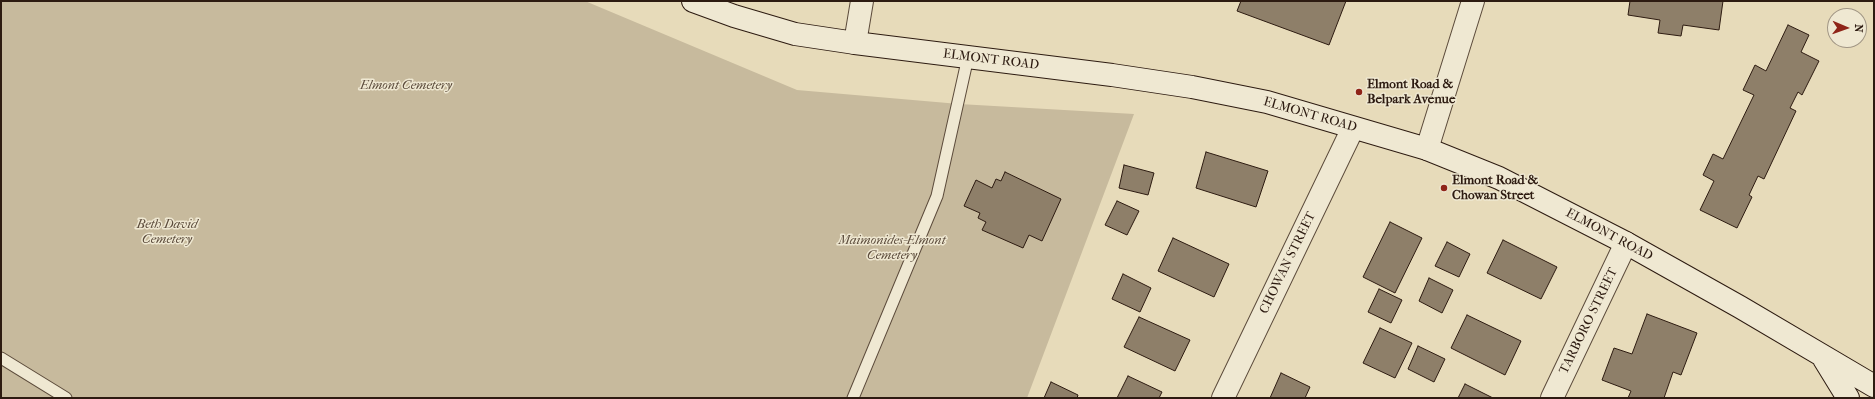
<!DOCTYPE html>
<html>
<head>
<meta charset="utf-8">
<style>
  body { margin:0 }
  #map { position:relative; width:1875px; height:399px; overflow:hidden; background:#e7dbba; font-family:"IM FELL French Canon",serif }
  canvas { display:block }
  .frame { position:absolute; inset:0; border:2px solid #2d1b11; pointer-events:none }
  .north { position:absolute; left:1827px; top:8px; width:40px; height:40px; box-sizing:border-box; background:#efe8d2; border:1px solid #a19685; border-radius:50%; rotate:92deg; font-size:11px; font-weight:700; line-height:16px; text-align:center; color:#2d1b11 }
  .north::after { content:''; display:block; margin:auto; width:14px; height:18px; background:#8f2418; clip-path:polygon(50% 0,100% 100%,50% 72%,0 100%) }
</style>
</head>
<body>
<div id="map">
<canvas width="1875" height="399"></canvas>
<div class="frame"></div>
<div class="north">N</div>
</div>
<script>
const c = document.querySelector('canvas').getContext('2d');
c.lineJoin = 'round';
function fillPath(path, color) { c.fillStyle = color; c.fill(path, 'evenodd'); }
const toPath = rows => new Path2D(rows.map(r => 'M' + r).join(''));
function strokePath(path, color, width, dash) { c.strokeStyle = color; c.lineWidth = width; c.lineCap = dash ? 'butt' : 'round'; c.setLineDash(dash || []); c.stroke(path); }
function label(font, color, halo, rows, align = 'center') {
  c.font = font + ' "IM FELL French Canon",serif'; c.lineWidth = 3; c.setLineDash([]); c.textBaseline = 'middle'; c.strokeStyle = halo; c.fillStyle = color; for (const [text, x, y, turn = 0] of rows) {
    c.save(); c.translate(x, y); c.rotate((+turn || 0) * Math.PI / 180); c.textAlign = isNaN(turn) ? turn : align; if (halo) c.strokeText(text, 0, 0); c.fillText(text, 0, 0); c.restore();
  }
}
fillPath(toPath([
  [1,1,585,1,797,90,959,104,1134,114,1027,398,1,398]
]), '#c7ba9d');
const building = toPath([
  [1241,1,1346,1,1329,45,1237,11,1241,1],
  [1630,1,1723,1,1719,30,1683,25,1681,36,1658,33,1660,20,1628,15,1630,1],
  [1788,25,1809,35,1801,52,1819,61,1802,95,1798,92,1790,108,1796,111,1764,179,1758,176,1749,195,1752,197,1737,228,1700,210,1714,181,1703,175,1713,154,1723,159,1754,95,1743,90,1755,65,1766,71,1788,25],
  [1206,152,1268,171,1256,207,1196,188,1206,152],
  [1124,165,1154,173,1148,195,1119,188,1124,165],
  [1005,172,1061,199,1042,241,1029,235,1023,248,982,230,986,222,978,218,980,213,964,206,976,180,992,188,996,179,1001,181,1005,172],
  [1117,201,1139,211,1127,235,1105,225,1117,201],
  [1390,222,1422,238,1395,293,1363,277,1390,222],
  [1173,238,1229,264,1214,297,1158,271,1173,238],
  [1503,240,1557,267,1541,299,1487,273,1503,240],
  [1447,242,1470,254,1459,277,1435,266,1447,242],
  [1123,274,1151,288,1140,312,1112,299,1123,274],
  [1429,278,1453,290,1442,313,1419,301,1429,278],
  [1379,289,1402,300,1391,323,1368,312,1379,289],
  [1647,314,1697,333,1681,375,1673,372,1664,398,1628,398,1631,391,1602,380,1614,348,1632,354,1647,314],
  [1467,315,1521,341,1505,375,1451,348,1467,315],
  [1139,317,1190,340,1175,371,1124,347,1139,317],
  [1380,328,1412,343,1395,378,1363,363,1380,328],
  [1418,346,1445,359,1434,382,1408,369,1418,346],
  [1281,373,1310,387,1305,398,1270,398,1281,373],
  [1128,376,1162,392,1159,398,1117,398,1128,376],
  [1051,382,1078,395,1077,398,1044,398,1051,382],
  [1465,384,1493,398,1458,398,1465,384]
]);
fillPath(building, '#8e7f69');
strokePath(building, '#2d1b11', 1);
const service = toPath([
  [1,358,66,398],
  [853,398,937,196,968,57]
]);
const minor = toPath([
  [855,43,862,1],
  [1427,149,1473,1],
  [1223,398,1353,128],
  [1552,398,1626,243]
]);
const secondary = toPath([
  [693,1,734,16,795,34,855,43,1112,75,1192,87,1267,102,1427,149,1499,178,1626,243,1740,307,1874,386],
  [1824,359,1848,398]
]);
strokePath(service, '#5c4b3b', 13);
strokePath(minor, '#5c4b3b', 24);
strokePath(secondary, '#2d1b11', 24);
strokePath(service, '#efe8d2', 11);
strokePath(minor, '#efe8d2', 22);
strokePath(secondary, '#efe8d2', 22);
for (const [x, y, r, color] of [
  [1359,92,4,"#8f2418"],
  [1444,188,4,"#8f2418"]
]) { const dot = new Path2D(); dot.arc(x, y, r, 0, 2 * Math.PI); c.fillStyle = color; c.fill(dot); strokePath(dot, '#efe8d2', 1.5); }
label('13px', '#2d1b11', '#efe8d2', [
  ["ELMONT ROAD",991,60,7],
  ["ELMONT ROAD",1310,115,16],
  ["ELMONT ROAD",1609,235,28],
  ["CHOWAN STREET",1288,263,-64],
  ["TARBORO STREET",1589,321,-64]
]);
label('bold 13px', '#2d1b11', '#efe8d2', [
  ["Elmont Road &",1367,85],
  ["Belpark Avenue",1367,100],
  ["Elmont Road &",1452,181],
  ["Chowan Street",1452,196]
], 'left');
label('italic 13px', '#5b4b3b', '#efe8d2', [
  ["Elmont Cemetery",406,86],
  ["Beth David",167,225],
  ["Cemetery",167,240],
  ["Maimonides-Elmont",892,241],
  ["Cemetery",892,256]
]);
</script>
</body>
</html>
